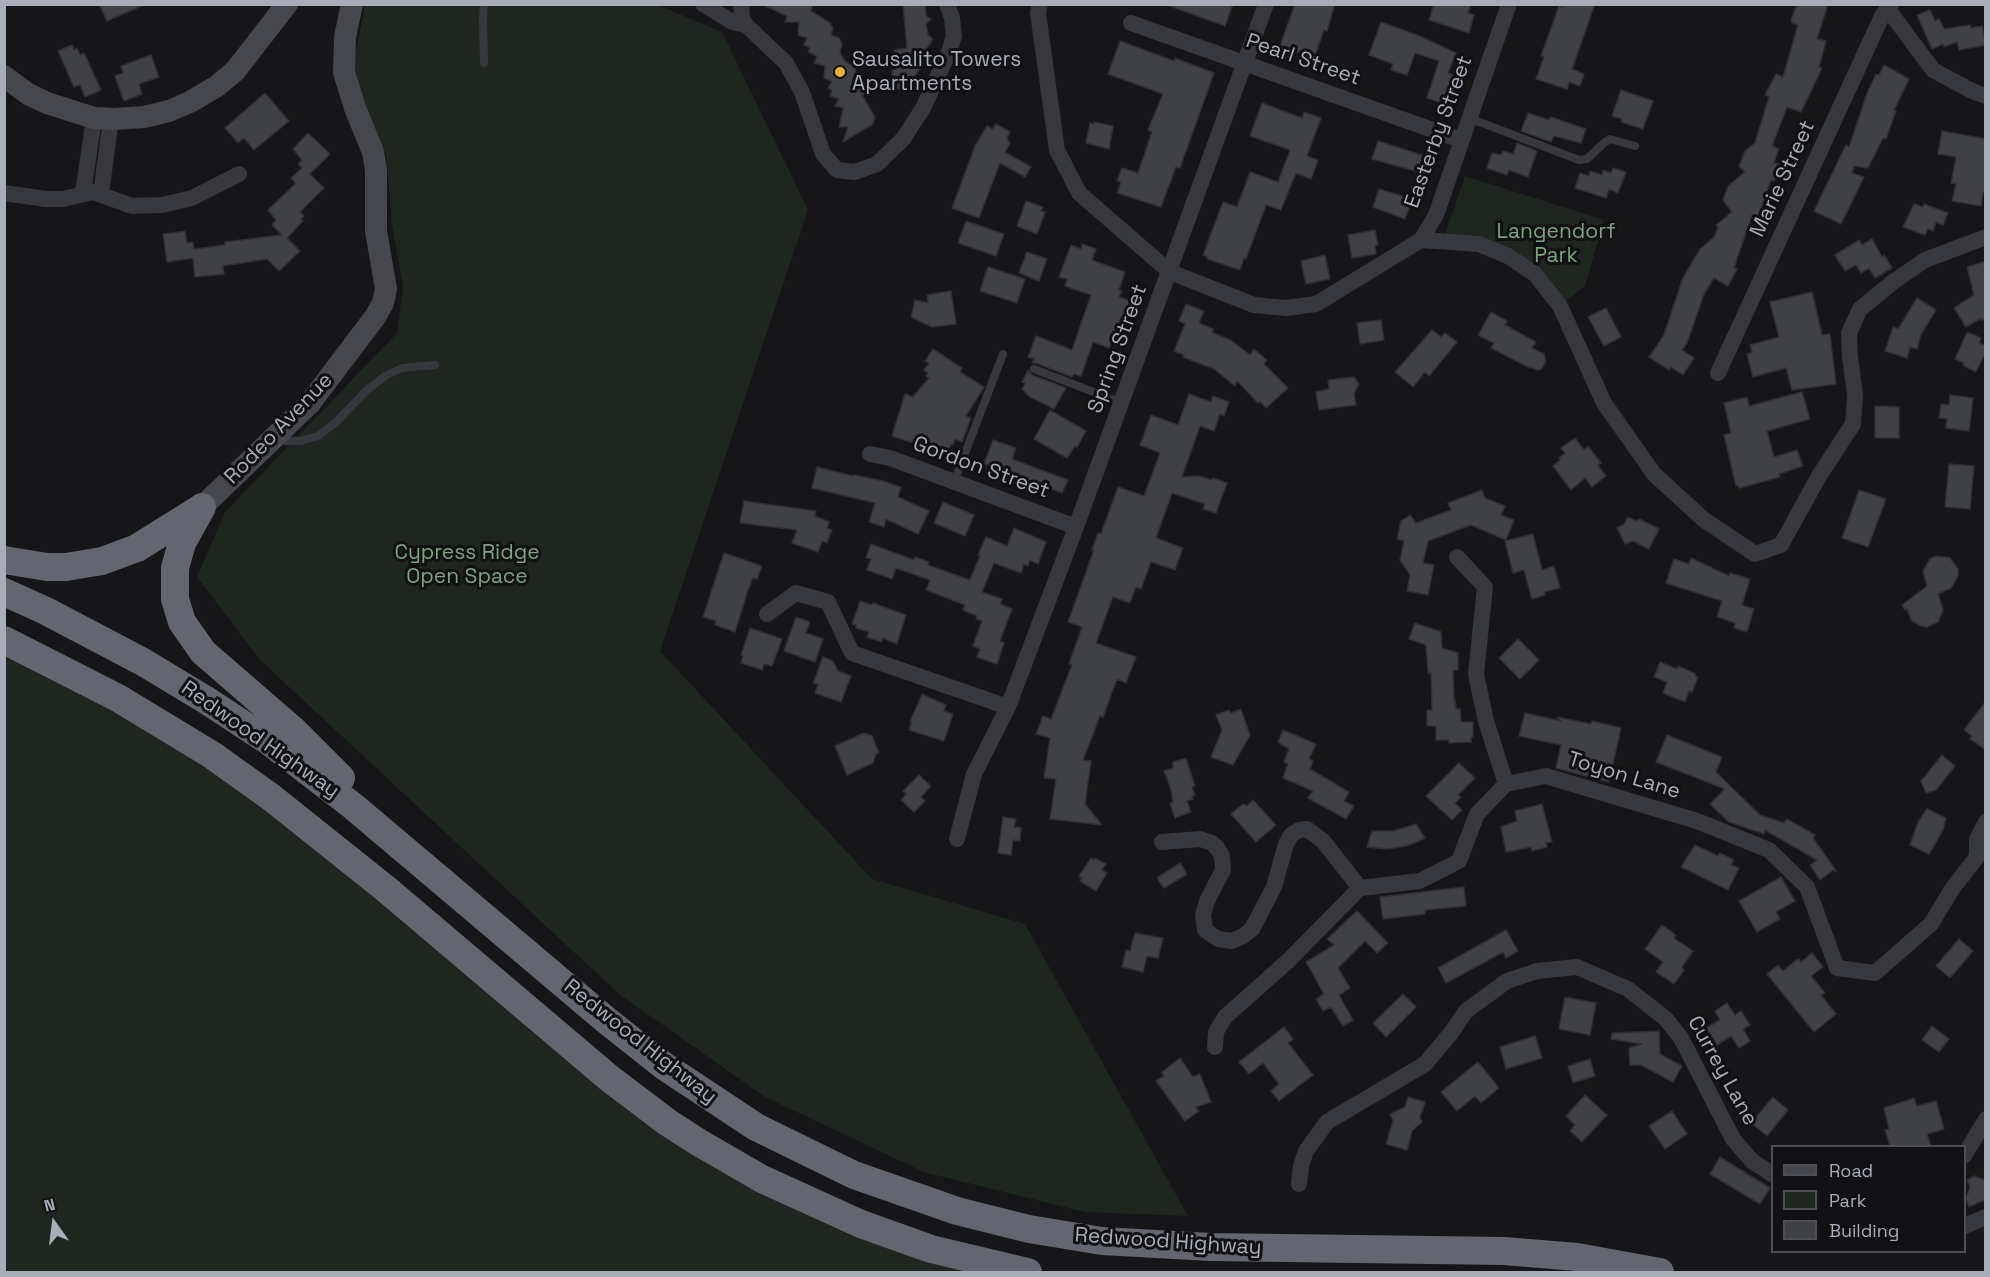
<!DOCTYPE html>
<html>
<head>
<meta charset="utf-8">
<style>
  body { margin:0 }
  #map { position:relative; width:1990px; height:1277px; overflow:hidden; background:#161618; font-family:"Space Grotesk",sans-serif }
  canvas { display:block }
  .frame { position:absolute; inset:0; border:6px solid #a8adb8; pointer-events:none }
  .legend { position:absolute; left:1771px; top:1145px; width:195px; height:108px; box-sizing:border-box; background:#111113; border:2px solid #4d4f55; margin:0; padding:8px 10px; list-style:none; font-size:18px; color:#a8adb8 }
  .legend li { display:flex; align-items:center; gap:12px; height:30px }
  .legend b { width:30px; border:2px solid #4d4f55 }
  .north { position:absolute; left:24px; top:1193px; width:60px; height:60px; -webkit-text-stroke:4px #111113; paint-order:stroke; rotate:346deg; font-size:16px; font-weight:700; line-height:24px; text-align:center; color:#a8adb8 }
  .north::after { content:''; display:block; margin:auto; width:21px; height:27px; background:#a8adb8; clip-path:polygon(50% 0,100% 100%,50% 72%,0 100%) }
</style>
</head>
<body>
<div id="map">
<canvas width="1990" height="1277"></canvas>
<div class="frame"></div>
<ul class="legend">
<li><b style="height:8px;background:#45474d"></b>Road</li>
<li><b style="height:16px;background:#1e261f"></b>Park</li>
<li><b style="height:16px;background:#404145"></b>Building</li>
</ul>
<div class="north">N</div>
</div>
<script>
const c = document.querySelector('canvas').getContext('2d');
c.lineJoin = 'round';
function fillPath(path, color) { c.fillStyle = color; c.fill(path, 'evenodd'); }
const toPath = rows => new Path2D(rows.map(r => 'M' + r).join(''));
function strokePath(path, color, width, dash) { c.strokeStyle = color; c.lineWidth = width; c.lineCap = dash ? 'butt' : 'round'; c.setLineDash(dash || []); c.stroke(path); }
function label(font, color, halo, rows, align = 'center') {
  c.font = font + ' "Space Grotesk",sans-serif'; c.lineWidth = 6; c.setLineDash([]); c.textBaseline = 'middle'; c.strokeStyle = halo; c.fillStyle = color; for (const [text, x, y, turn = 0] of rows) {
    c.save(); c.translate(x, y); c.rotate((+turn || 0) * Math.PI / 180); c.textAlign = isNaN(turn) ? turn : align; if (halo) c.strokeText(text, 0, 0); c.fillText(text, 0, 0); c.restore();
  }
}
fillPath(toPath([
  [365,5,658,5,722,32,808,210,660,651,872,879,1025,924,1188,1216,1085,1212,924,1172,765,1097,619,994,260,660,197,577,225,512,397,333,403,288,392,225,386,154,362,100,354,62],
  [1465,176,1604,220,1585,286,1560,306,1508,256,1443,240],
  [5,640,118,698,730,1161,1028,1272,5,1272]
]), '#1e261f');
const building = toPath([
  [99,4,146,4,107,21,99,4],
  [761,4,813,4,811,11,830,23,833,28,831,35,839,38,842,44,840,53,845,61,854,66,856,71,853,79,861,83,867,93,862,95,875,117,873,124,843,142,848,127,839,127,843,108,835,106,839,99,830,96,832,90,828,88,832,81,824,78,825,66,814,63,817,56,808,52,810,48,804,45,807,38,798,35,799,22,785,22,787,16,761,4],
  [903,4,925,4,926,16,931,19,926,24,928,35,933,39,921,57,926,61,913,78,919,86,893,90,892,70,895,69,894,50,907,48,903,4],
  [1171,4,1233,4,1225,26,1170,6,1171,4],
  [1295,4,1335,4,1327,31,1324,30,1314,58,1280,46,1295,4],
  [1434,4,1471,4,1468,13,1474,15,1469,33,1429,20,1434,4],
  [1563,4,1595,4,1572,69,1584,74,1580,86,1569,82,1567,89,1536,79,1544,57,1541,56,1559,6,1563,7,1563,4],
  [1797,4,1828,4,1817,39,1826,41,1819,67,1822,68,1801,112,1787,107,1772,146,1779,149,1774,163,1780,165,1774,181,1771,180,1758,217,1752,215,1734,268,1737,269,1728,286,1714,278,1704,294,1687,343,1682,350,1694,358,1683,375,1671,367,1669,370,1649,357,1664,335,1683,278,1700,249,1714,237,1718,228,1716,225,1732,212,1723,200,1728,186,1745,172,1739,166,1745,151,1755,143,1769,97,1765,95,1776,74,1783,77,1798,25,1792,23,1791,20,1797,4],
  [1930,10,1935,21,1939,19,1944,29,1970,25,1971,28,1982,26,1986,45,1959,50,1957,42,1944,47,1943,44,1932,49,1917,15,1930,10],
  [1381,22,1422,37,1456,53,1448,73,1455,76,1445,104,1427,98,1439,61,1415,53,1407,75,1391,70,1393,64,1369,55,1381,22],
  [1120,41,1174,61,1175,58,1214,73,1180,168,1176,167,1161,207,1117,193,1121,182,1117,181,1122,168,1138,173,1152,132,1148,130,1163,94,1108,74,1120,41],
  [72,45,74,50,77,48,80,55,84,53,101,90,85,97,80,85,74,87,58,51,72,45],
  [151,55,159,77,139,84,142,94,124,101,115,76,123,73,121,66,151,55],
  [1884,65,1909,79,1894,110,1896,111,1886,139,1883,138,1868,168,1854,166,1852,173,1864,177,1841,224,1814,211,1846,145,1849,147,1868,91,1876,74,1879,75,1884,65],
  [1621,90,1653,101,1643,129,1621,122,1622,119,1612,116,1621,90],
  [265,93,289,121,254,150,244,138,238,143,225,128,265,93],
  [1262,103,1302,118,1304,112,1321,118,1307,156,1318,160,1311,179,1296,173,1281,210,1266,205,1246,259,1244,258,1240,270,1207,259,1208,257,1203,255,1223,202,1237,207,1250,172,1278,182,1290,150,1250,136,1262,103],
  [1528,113,1549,120,1551,117,1586,129,1581,143,1554,136,1551,142,1521,131,1528,113],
  [1094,122,1113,126,1109,149,1086,143,1090,123,1094,124,1094,122],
  [996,124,1010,132,1007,138,1010,143,1005,152,1031,167,1025,177,1000,163,979,218,952,208,975,146,987,126,993,129,996,124],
  [1942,131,1986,139,1986,192,1983,192,1981,206,1952,201,1956,184,1951,183,1956,157,1938,154,1942,131],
  [308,133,330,154,310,174,324,188,300,212,304,216,301,219,303,221,287,238,300,251,279,271,267,259,223,266,224,274,195,277,193,258,167,262,163,234,185,231,187,243,193,242,194,249,225,245,225,242,282,235,272,225,276,220,268,210,296,183,291,178,302,168,298,164,302,160,293,149,308,133],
  [1378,141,1425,156,1419,172,1372,159,1378,141],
  [1517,143,1537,151,1528,177,1509,170,1507,175,1487,168,1492,153,1501,155,1503,151,1513,154,1517,143],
  [1613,168,1626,172,1618,193,1609,189,1606,198,1575,188,1580,173,1589,176,1590,171,1602,175,1603,170,1611,173,1613,168],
  [1379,189,1412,199,1405,219,1373,207,1379,189],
  [1026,201,1043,207,1041,211,1045,212,1037,234,1017,226,1026,201],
  [1914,204,1923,207,1924,204,1948,213,1943,225,1936,222,1933,231,1928,229,1925,235,1903,227,1914,204],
  [966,221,1004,234,996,256,958,243,966,221],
  [1375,230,1378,245,1375,246,1376,254,1352,258,1348,235,1375,230],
  [1872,239,1882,257,1884,255,1892,268,1875,278,1869,268,1861,273,1856,265,1845,271,1835,255,1859,240,1862,245,1872,239],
  [1082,244,1096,249,1092,260,1125,272,1119,290,1122,291,1119,297,1133,302,1127,319,1121,317,1109,348,1093,342,1081,376,1074,374,1072,377,1036,363,1032,363,1034,359,1028,357,1036,336,1072,350,1091,295,1065,286,1067,279,1059,277,1071,245,1081,249,1082,244],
  [1027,252,1047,259,1039,281,1019,273,1027,252],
  [1325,255,1330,279,1306,284,1301,261,1325,255],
  [1986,261,1986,319,1981,320,1981,318,1966,327,1954,308,1974,295,1967,267,1986,261],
  [988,267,1025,279,1017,303,980,291,988,267],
  [951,291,956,324,932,327,911,317,915,300,928,303,927,295,951,291],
  [1812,292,1822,335,1830,334,1836,384,1792,390,1786,368,1753,377,1747,354,1752,352,1750,345,1779,337,1770,302,1812,292],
  [1917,298,1936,310,1921,334,1917,349,1910,347,1907,358,1885,351,1893,327,1898,329,1917,298],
  [1186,304,1204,311,1199,323,1213,329,1212,332,1232,341,1250,355,1254,349,1267,360,1264,364,1288,388,1266,408,1260,401,1258,403,1237,381,1235,386,1214,369,1183,357,1184,355,1174,351,1185,324,1179,321,1186,304],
  [1606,308,1621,337,1604,346,1588,317,1606,308],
  [1491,312,1507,321,1505,325,1536,342,1532,348,1544,354,1546,361,1542,369,1537,370,1530,367,1530,368,1491,348,1494,343,1478,335,1491,312],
  [1381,320,1384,340,1360,344,1357,323,1381,320],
  [1432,330,1441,337,1445,333,1457,342,1429,376,1425,372,1413,387,1395,372,1432,330],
  [1967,332,1981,338,1979,343,1986,346,1986,352,1976,372,1963,365,1964,363,1955,359,1967,332],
  [933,349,962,368,960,372,984,387,966,416,971,418,962,442,955,439,953,445,951,444,947,454,892,436,905,394,913,397,929,378,926,376,928,373,924,370,929,363,925,361,933,349],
  [1028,370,1032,375,1066,388,1054,409,1030,397,1022,389,1025,383,1022,382,1028,370],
  [1354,377,1359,384,1354,394,1356,405,1319,410,1316,392,1329,389,1328,380,1354,377],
  [1802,392,1810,419,1767,431,1774,457,1797,450,1803,466,1779,474,1780,477,1739,488,1738,485,1736,486,1724,435,1731,433,1724,403,1747,397,1749,406,1802,392],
  [1189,394,1211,402,1213,396,1229,402,1224,416,1220,414,1214,431,1200,426,1182,477,1199,476,1212,480,1213,478,1227,483,1216,513,1203,509,1205,504,1172,493,1156,538,1183,548,1175,570,1151,562,1141,589,1136,587,1130,603,1113,597,1096,643,1136,657,1126,683,1117,679,1103,717,1100,716,1083,760,1091,761,1085,804,1102,825,1050,819,1056,779,1044,778,1050,738,1036,734,1043,716,1051,719,1072,665,1069,664,1082,627,1068,622,1094,550,1092,550,1098,533,1101,534,1118,487,1144,496,1160,453,1140,445,1151,415,1178,425,1189,394],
  [1950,395,1973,398,1969,431,1946,428,1947,419,1939,418,1941,404,1949,405,1950,395],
  [1875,406,1899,407,1899,438,1875,438,1875,406],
  [1050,410,1086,431,1077,447,1075,446,1067,458,1034,439,1050,410],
  [1575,438,1584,450,1588,446,1601,463,1598,465,1606,476,1592,487,1585,478,1571,490,1553,466,1560,460,1559,458,1565,453,1561,448,1575,438],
  [993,440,1016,448,1012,459,1068,480,1062,493,984,464,993,440],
  [1949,464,1974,466,1970,509,1945,507,1949,464],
  [817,467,853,476,854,475,883,481,901,487,898,497,929,511,918,534,886,519,884,527,869,522,875,503,812,488,817,467],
  [1482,490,1485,498,1505,506,1501,515,1514,520,1506,540,1471,525,1428,541,1423,563,1434,565,1428,595,1407,591,1410,575,1400,560,1404,541,1397,539,1401,521,1410,515,1416,523,1451,510,1448,503,1482,490],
  [1859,490,1886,499,1868,547,1842,538,1859,490],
  [744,501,816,511,815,516,829,522,827,528,832,530,827,543,822,541,818,552,792,543,797,530,740,523,744,501],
  [943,502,974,515,965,536,934,523,943,502],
  [1628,517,1637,521,1639,519,1659,529,1649,549,1633,541,1625,544,1617,528,1624,524,1628,517],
  [1014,528,1046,542,1038,564,1030,560,1028,566,1024,564,1021,573,994,563,982,592,1002,599,1000,604,1012,609,1000,641,1004,643,997,664,977,657,980,649,973,646,982,621,976,619,977,616,963,610,965,605,926,590,930,580,896,568,892,579,867,570,871,559,866,558,871,544,914,560,915,557,929,562,928,565,970,580,980,556,978,555,986,537,1007,546,1014,528],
  [1533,534,1542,570,1554,566,1560,588,1544,592,1545,595,1532,599,1524,570,1513,573,1505,541,1533,534],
  [724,553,762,566,757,579,753,578,747,593,735,632,715,625,716,621,703,617,724,553],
  [1936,556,1950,558,1958,569,1958,576,1951,588,1938,594,1943,610,1938,622,1927,627,1921,626,1911,620,1907,609,1905,610,1902,605,1927,586,1923,571,1930,559,1936,556],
  [1691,558,1729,576,1730,573,1750,579,1742,605,1754,609,1747,632,1734,628,1735,623,1717,617,1722,601,1666,583,1674,559,1689,564,1691,558],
  [860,601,872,605,873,603,906,615,897,644,883,638,881,642,867,637,869,632,856,628,856,625,852,624,860,601],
  [796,617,810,622,806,633,823,639,815,662,784,651,796,617],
  [1415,623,1441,632,1442,648,1458,653,1458,670,1453,670,1454,700,1455,700,1456,709,1460,709,1461,722,1473,722,1473,737,1471,737,1471,742,1449,743,1449,740,1436,740,1436,726,1427,726,1427,710,1432,710,1431,673,1428,673,1426,645,1409,639,1415,623],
  [750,628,782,639,772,666,764,664,762,670,741,663,743,656,741,655,750,628],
  [1518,639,1539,660,1520,679,1499,658,1518,639],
  [823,657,833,661,838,671,851,676,841,702,815,693,818,684,813,683,823,657],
  [1660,662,1677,669,1678,666,1696,674,1695,676,1698,677,1692,692,1689,691,1685,702,1663,693,1667,682,1654,677,1660,662],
  [922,694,946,705,944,711,953,714,944,741,909,730,912,722,910,722,922,694],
  [1986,701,1986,750,1970,739,1972,736,1964,730,1986,701],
  [1241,709,1250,735,1233,765,1211,757,1222,730,1216,715,1229,710,1231,713,1241,709],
  [1525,713,1561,721,1557,717,1591,724,1592,721,1621,728,1609,782,1556,768,1561,745,1519,736,1525,713],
  [1283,730,1316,744,1309,759,1313,761,1310,769,1349,792,1344,801,1354,806,1346,819,1308,798,1313,791,1283,778,1288,764,1284,762,1289,749,1278,742,1283,730],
  [864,733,872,736,879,753,876,754,873,763,847,775,835,746,864,733],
  [1667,735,1722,757,1716,772,1760,815,1784,823,1787,819,1815,835,1813,838,1837,872,1833,870,1820,880,1810,865,1817,860,1765,830,1764,834,1729,822,1710,804,1725,789,1656,762,1667,735],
  [1942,755,1955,766,1936,790,1926,793,1921,781,1942,755],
  [1186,758,1195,786,1192,787,1195,795,1192,796,1193,799,1187,801,1191,812,1175,818,1170,803,1173,802,1171,790,1164,771,1173,768,1173,762,1186,758],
  [1459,763,1475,778,1458,795,1461,797,1455,803,1462,810,1452,820,1426,796,1459,763],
  [919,775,931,786,921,797,925,801,914,812,901,800,906,794,903,791,919,775],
  [1253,800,1276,825,1256,842,1231,814,1243,804,1247,806,1253,800],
  [1542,804,1552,842,1546,843,1547,847,1532,851,1531,847,1506,852,1501,827,1517,821,1515,811,1542,804],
  [1927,809,1946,818,1943,830,1929,854,1910,845,1918,822,1927,809],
  [1003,817,1016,819,1014,827,1021,828,1020,841,1013,840,1011,855,998,853,1003,817],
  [1416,824,1425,838,1417,842,1406,846,1387,849,1367,847,1372,831,1394,831,1416,824],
  [1695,845,1718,856,1720,853,1734,860,1731,865,1739,868,1728,890,1681,867,1695,845],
  [1091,858,1093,860,1095,858,1106,864,1102,870,1107,873,1096,891,1080,881,1082,878,1079,876,1091,858],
  [1180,863,1187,874,1164,888,1157,878,1180,863],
  [1781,877,1795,901,1776,912,1780,919,1757,932,1739,901,1781,877],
  [1464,887,1466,906,1425,910,1425,914,1383,919,1380,897,1464,887],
  [1357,911,1388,943,1377,953,1365,941,1338,968,1350,988,1339,995,1353,1020,1343,1026,1331,1007,1323,1011,1316,999,1324,994,1306,962,1334,945,1327,939,1357,911],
  [1662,925,1676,935,1674,938,1693,951,1682,967,1684,970,1674,984,1656,972,1663,962,1645,949,1662,925],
  [1506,930,1518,951,1506,958,1503,952,1446,983,1438,968,1506,930],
  [1135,933,1163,938,1158,958,1147,956,1143,972,1122,967,1126,950,1130,951,1135,933],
  [1959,939,1973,951,1950,978,1936,966,1959,939],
  [1812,953,1823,967,1811,976,1825,993,1821,995,1836,1014,1814,1032,1767,974,1778,965,1783,971,1795,961,1799,959,1801,962,1812,953],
  [1403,994,1416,1007,1386,1037,1373,1023,1403,994],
  [1565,997,1596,1003,1590,1035,1559,1029,1565,997],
  [1727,1003,1735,1015,1741,1011,1750,1025,1743,1029,1750,1041,1739,1048,1731,1036,1717,1045,1706,1028,1720,1020,1715,1011,1727,1003],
  [1932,1026,1949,1039,1939,1052,1922,1040,1932,1026],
  [1284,1027,1293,1039,1288,1043,1313,1075,1279,1101,1271,1091,1279,1084,1263,1063,1249,1074,1239,1062,1284,1027],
  [1659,1031,1660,1054,1682,1066,1673,1082,1641,1065,1630,1065,1629,1048,1642,1044,1611,1039,1612,1033,1659,1031],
  [1535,1036,1542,1058,1506,1069,1500,1047,1535,1036],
  [1180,1058,1193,1077,1200,1074,1211,1102,1196,1107,1199,1111,1185,1121,1156,1081,1164,1076,1162,1072,1180,1058],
  [1590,1059,1595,1076,1573,1083,1568,1066,1590,1059],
  [1478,1062,1499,1088,1481,1103,1475,1096,1457,1111,1441,1092,1478,1062],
  [1585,1095,1607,1115,1582,1142,1570,1131,1575,1125,1566,1116,1585,1095],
  [1408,1097,1425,1102,1420,1117,1422,1122,1412,1131,1407,1150,1386,1144,1393,1121,1390,1114,1405,1107,1408,1097],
  [1773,1097,1788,1110,1767,1136,1751,1123,1773,1097],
  [1914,1098,1917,1106,1936,1101,1944,1129,1927,1134,1931,1146,1890,1146,1885,1130,1889,1129,1884,1108,1914,1098],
  [1672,1111,1687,1134,1665,1149,1649,1126,1672,1111],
  [1720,1157,1770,1188,1760,1204,1710,1174,1720,1157],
  [1975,1176,1986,1181,1986,1199,1969,1207,1966,1198,1970,1187,1967,1180,1975,1176]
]);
fillPath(building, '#404145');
strokePath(building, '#303034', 1.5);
strokePath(toPath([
  [484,63,483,19,484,4],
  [1469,118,1579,160,1587,159,1605,142,1610,139,1635,146],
  [1034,369,1122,403],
  [278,441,301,441,318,436,336,422,367,390,385,376,402,368,435,365],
  [954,482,1003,354]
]), '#37383d', 8);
strokePath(toPath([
  [703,4,732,22,746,25,742,18,741,4],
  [1040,4,1038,13,1057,150,1079,193,1170,272,1254,305,1286,308,1316,304,1421,240,1436,215,1509,4],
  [1887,8,1933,70,1972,91,1986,96],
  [1131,23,1461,140],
  [746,25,786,63,802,92,823,154,837,170,855,172,877,164,903,139,923,108,949,52,954,36,952,18,947,4],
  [4,193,46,199,63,199,93,192,132,206,162,205,192,198,239,174],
  [83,193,94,118],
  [101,194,111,119],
  [1421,240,1479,244,1508,256,1535,274,1560,306,1604,403,1654,474,1703,519,1755,554,1781,545,1819,476,1853,424,1855,394,1850,357,1849,333,1860,309,1893,282,1925,260,1986,237],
  [1718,373,1882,16,1891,4],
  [870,454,890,458,1076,527],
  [1457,557,1485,587,1476,674,1486,721,1506,784],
  [767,614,796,593,828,602,852,653,1008,707],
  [957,839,974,774,1008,707,1076,527,1266,4],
  [1162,842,1200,839,1212,843,1218,849,1222,856,1223,870,1207,901,1203,915,1205,930,1218,939,1232,941,1243,936,1252,929,1274,887,1286,844,1291,835,1299,830,1307,829,1323,841,1360,888],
  [1977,857,1977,839,1986,822],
  [1215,1047,1216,1032,1225,1017,1288,961,1360,888,1420,881,1459,861,1477,814,1506,784,1546,776,1697,821,1769,850,1807,887,1837,968,1875,973,1931,924,1952,889,1977,857],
  [1964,1156,1986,1119],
  [1299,1184,1301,1166,1306,1151,1327,1122,1425,1064,1451,1033,1466,1011,1507,981,1537,971,1577,967,1628,989,1666,1019,1681,1038,1733,1139,1752,1161,1772,1174],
  [1964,1226,1986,1217]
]), '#37383d', 16);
strokePath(toPath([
  [4,76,28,94,47,103,94,118,115,119,144,117,169,111,190,102,217,86,235,71,287,4],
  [202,507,310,403,375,317,383,303,386,289,376,231,376,170,373,152,355,108,344,72,345,37,352,4]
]), '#45474d', 22);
strokePath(toPath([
  [202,507,182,543,175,568,175,599,182,622,203,652,293,730,341,778],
  [4,560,47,567,66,567,102,561,137,548,198,510],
  [4,592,46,611,143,662,206,700,267,740,354,807,606,1020,664,1066,756,1127,854,1175,957,1211,1029,1229,1102,1241,1211,1247,1504,1251,1577,1257,1660,1272],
  [4,640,118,698,212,755,272,798,386,889,609,1078,667,1122,698,1142,762,1179,861,1224,931,1249,1028,1272]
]), '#63666e', 28);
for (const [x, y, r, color] of [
  [840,72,6,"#f2b134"]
]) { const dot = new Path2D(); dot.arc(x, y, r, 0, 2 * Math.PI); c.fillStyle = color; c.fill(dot); strokePath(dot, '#111113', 2); }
label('21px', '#a8adb8', '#111113', [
  ["Sausalito Towers",852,60],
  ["Apartments",852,84]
], 'left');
label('21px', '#a8adb8', '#111113', [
  ["Pearl Street",1303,60,19],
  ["Easterby Street",1439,132,-70],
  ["Marie Street",1783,179,-65],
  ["Spring Street",1118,349,-70],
  ["Rodeo Avenue",279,429,-46],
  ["Gordon Street",981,468,20],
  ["Redwood Highway",260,740,35],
  ["Toyon Lane",1624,776,17],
  ["Redwood Highway",640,1042,38],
  ["Currey Lane",1722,1071,61],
  ["Redwood Highway",1168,1242,4]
]);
label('21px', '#7fa381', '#111113', [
  ["Langendorf",1556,232],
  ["Park",1556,256],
  ["Cypress Ridge",467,553],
  ["Open Space",467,577]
]);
</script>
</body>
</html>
